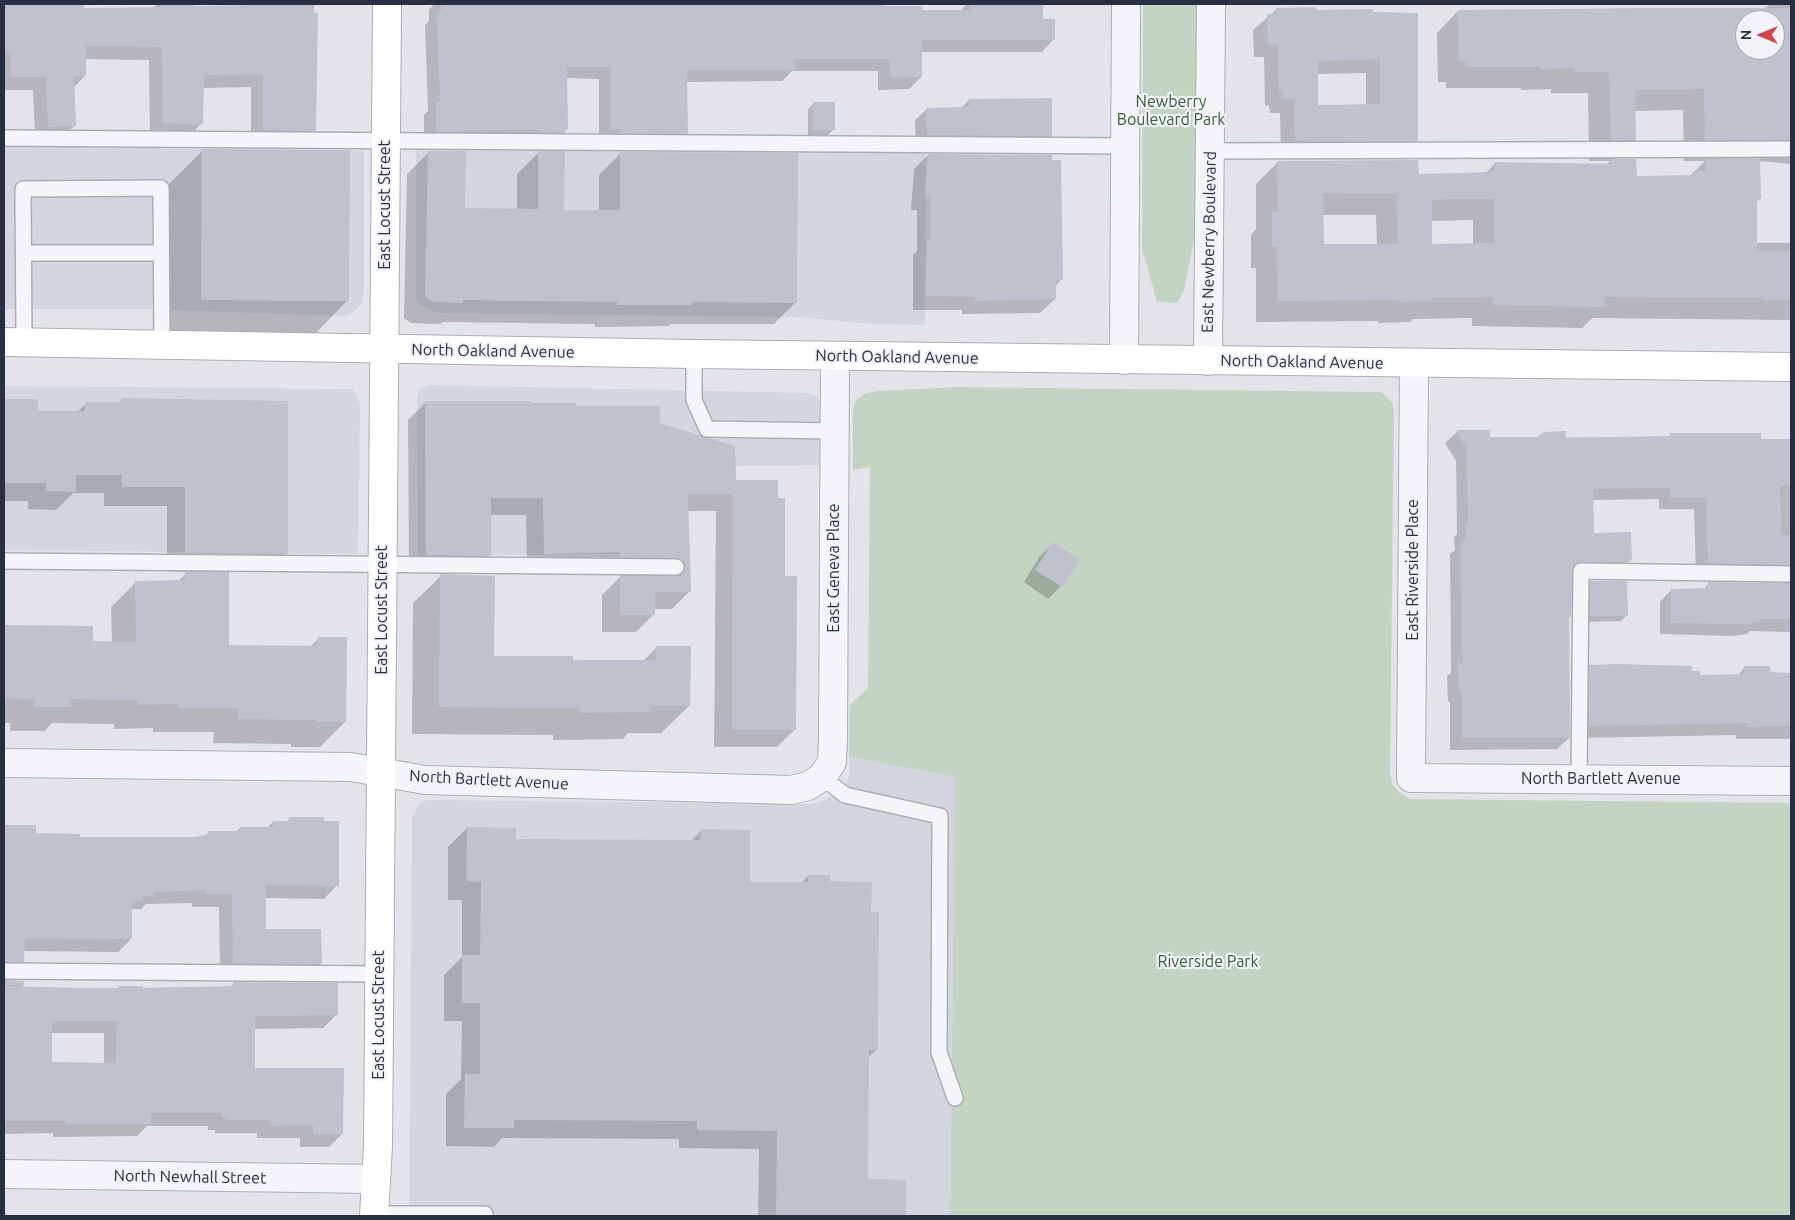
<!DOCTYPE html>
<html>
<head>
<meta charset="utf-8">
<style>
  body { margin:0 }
  #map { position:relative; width:1795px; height:1220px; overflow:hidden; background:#e2e4ea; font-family:Ubuntu,sans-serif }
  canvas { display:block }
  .frame { position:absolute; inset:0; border:5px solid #292f42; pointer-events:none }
  .north { position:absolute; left:1735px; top:10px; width:50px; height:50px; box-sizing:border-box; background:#f1f3f8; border:1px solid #a1a5af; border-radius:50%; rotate:270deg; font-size:14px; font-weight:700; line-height:20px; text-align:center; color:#292f42 }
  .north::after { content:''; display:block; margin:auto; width:18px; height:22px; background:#d04646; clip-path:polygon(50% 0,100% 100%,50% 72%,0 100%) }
</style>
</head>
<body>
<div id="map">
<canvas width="1795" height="1220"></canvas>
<div class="frame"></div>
<div class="north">N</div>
</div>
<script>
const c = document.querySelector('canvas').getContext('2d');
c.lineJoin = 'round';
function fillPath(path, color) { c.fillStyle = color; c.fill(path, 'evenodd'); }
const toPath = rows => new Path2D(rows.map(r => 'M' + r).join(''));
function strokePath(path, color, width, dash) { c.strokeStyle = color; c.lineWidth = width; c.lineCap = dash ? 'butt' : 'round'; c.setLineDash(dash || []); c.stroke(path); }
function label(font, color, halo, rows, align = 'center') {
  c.font = font + ' Ubuntu,sans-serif'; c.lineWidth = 4.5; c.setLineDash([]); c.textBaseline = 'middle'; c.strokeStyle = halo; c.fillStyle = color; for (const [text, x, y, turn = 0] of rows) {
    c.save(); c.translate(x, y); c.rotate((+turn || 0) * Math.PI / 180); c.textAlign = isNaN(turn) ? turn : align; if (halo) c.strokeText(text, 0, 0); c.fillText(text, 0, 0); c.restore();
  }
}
fillPath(toPath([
  [4,146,364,151,364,290,362,303,351,314,343,316,142,309,4,309],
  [416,148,926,153,925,325,873,324,799,317,438,313,432,311,419,304,416,300],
  [431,385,810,393,817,397,820,403,820,465,658,467,658,553,418,556,417,399,420,388],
  [4,386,352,389,358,398,360,405,358,554,4,550],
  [849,757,955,777,950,1216,409,1216,412,818,419,804,427,800,810,804,824,800,844,789,849,776]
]), '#d4d6df');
fillPath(toPath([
  [1143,4,1200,4,1198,219,1184,291,1177,303,1157,302,1142,249],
  [957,387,1380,392,1385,395,1392,402,1394,412,1390,775,1393,785,1401,794,1411,799,1791,803,1791,1216,950,1216,955,777,849,757,850,705,868,688,870,467,853,470,853,408,856,400,864,394,877,391]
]), '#c4d4c3');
fillPath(toPath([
  [4,4,83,4,83,10,152,9,157,4,193,4,193,7,312,4,315,130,302,143,251,143,251,87,202,88,202,123,189,136,150,136,149,60,85,59,85,76,73,88,75,125,62,138,35,139,33,90,4,90],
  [434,4,881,4,881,7,921,12,959,12,967,4,1041,4,1042,20,1054,39,1042,52,921,52,921,77,909,89,878,90,878,71,792,71,782,81,686,82,687,133,674,145,599,141,599,79,566,78,567,129,552,144,424,143,424,115,428,111,425,25,429,21,429,10],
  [1770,4,1791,4,1791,164,1759,161,1760,199,1755,203,1755,243,1791,243,1791,320,1592,318,1582,328,1472,326,1472,318,1413,319,1410,322,1378,323,1378,321,1256,322,1256,268,1251,268,1251,235,1256,229,1256,184,1278,162,1417,175,1485,174,1495,163,1606,165,1610,161,1589,161,1588,93,1551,93,1551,89,1521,90,1521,88,1446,88,1446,82,1438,82,1437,33,1458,11,1764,9],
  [1745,20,1775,20,1775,50,1745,50],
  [1683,110,1684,161,1705,161,1690,176,1635,177,1614,160,1635,140,1634,111],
  [1322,215,1376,215,1377,245,1323,245],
  [1473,220,1473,244,1431,245,1431,221],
  [1277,9,1315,12,1372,11,1417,140,1402,155,1281,155,1280,113,1270,113,1269,105,1265,106,1264,57,1254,57,1253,30],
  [1366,73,1366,105,1317,107,1317,74],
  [969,100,1051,136,1039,147,916,146,915,120,927,109,961,108],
  [814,103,834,129,828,135,808,135,808,109],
  [203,150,347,301,313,336,166,335,168,185],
  [429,152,464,209,517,210,517,174,539,152,563,211,599,211,599,175,621,153,796,302,774,324,671,324,669,326,595,327,595,324,443,322,440,324,411,323,404,318,407,174],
  [928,155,1062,279,1055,286,1055,299,1040,313,962,314,962,310,913,310,913,255,917,251,917,210,911,210,914,169],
  [123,399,286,554,268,572,228,572,228,646,310,647,318,639,345,722,320,747,291,747,291,744,213,743,214,732,153,732,153,728,114,729,114,724,52,723,45,731,10,731,10,723,4,723,4,626,92,627,92,642,112,643,111,607,136,582,178,581,188,572,167,571,167,506,104,506,104,493,73,493,56,510,28,509,28,501,4,501,4,400,37,401,37,412,77,412,86,404,119,403],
  [426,402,575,408,658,424,735,481,777,499,795,729,777,747,714,747,716,511,687,511,690,591,672,609,654,609,654,614,636,632,602,632,602,595,622,575,602,574,602,569,527,571,526,515,489,515,489,555,472,573,409,573,408,420],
  [1457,432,1489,432,1489,438,1668,437,1671,434,1760,440,1791,439,1791,632,1750,631,1747,634,1732,636,1660,634,1660,602,1671,590,1703,590,1709,583,1788,585,1788,582,1779,576,1696,575,1694,509,1659,509,1659,499,1592,500,1593,534,1631,560,1614,573,1571,573,1568,618,1569,738,1557,749,1450,750,1450,702,1448,702,1447,676,1451,673,1450,554,1455,550,1454,537,1457,534,1456,461,1445,443],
  [1053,544,1061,586,1048,599,1024,582,1040,556],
  [441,576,493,657,642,662,657,647,689,706,661,733,628,733,623,739,553,740,553,735,412,734,413,603],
  [1591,582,1627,615,1621,621,1584,622,1585,588],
  [1590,666,1691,672,1699,676,1737,676,1745,667,1777,674,1791,673,1791,739,1736,739,1736,735,1577,738,1578,678],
  [290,819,337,885,324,899,265,898,264,931,321,964,308,977,220,976,219,907,192,907,192,903,146,904,141,909,132,909,131,939,118,952,23,951,23,961,10,975,4,975,4,826,35,826,35,835,79,838,204,837,208,833,235,833,240,828,267,828,273,822,286,822],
  [467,828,515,840,690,842,701,831,749,883,801,883,808,876,829,882,870,913,877,1049,868,1058,867,1180,905,1181,905,1216,758,1216,759,1149,679,1148,679,1139,502,1138,494,1147,446,1146,446,1094,461,1079,462,1021,444,1021,444,975,462,957,462,900,448,900,448,847],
  [4,981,23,982,23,987,44,989,230,987,234,983,336,1015,323,1028,254,1029,253,1069,342,1134,329,1147,300,1147,300,1138,257,1138,257,1133,215,1133,215,1130,208,1130,208,1126,147,1126,137,1136,53,1137,53,1133,4,1134],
  [51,1033,104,1033,104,1064,50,1063]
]), '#0003');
fillPath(toPath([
  [4,4,84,4,84,8,161,7,161,4,194,4,194,6,314,4,314,13,318,13,316,131,263,130,263,74,204,75,203,124,163,123,162,47,86,46,86,76,74,76,76,126,48,127,46,77,11,77,11,53,4,53],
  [441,4,883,4,883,6,922,6,922,10,970,10,970,4,1043,4,1043,19,1055,19,1055,40,922,40,922,77,890,78,890,59,795,59,795,70,687,70,688,134,620,133,620,129,611,129,611,67,567,67,568,129,565,129,565,133,539,132,539,130,527,129,436,132,436,102,440,101,437,11,441,11],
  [1316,7,1317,10,1373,9,1373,12,1418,13,1418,141,1295,141,1294,99,1284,99,1283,92,1279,92,1278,43,1268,44,1267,14,1276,14,1276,8],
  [1380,59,1380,104,1318,105,1318,61],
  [1648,8,1791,8,1791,140,1705,140,1704,89,1635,90,1636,140,1611,140,1609,72,1573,72,1573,68,1542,69,1542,67,1467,67,1467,61,1459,61,1458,10],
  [1745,20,1775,20,1775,50,1745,50],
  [1052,98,1052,136,927,135,926,108,969,107,969,99],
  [813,102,835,102,835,130,813,130],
  [202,149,350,150,349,301,201,300],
  [428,151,466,151,465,208,538,209,538,151,565,151,564,210,620,210,620,152,798,153,797,303,692,302,692,305,617,305,617,302,463,300,463,303,433,302,425,296],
  [928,154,1052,155,1052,160,1061,160,1063,280,1056,280,1056,299,975,301,975,297,926,296,927,240,931,240,931,197,925,196],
  [1760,158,1761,199,1757,199,1757,251,1791,250,1791,300,1762,300,1762,298,1605,297,1605,307,1493,305,1493,297,1432,298,1432,301,1399,302,1399,300,1278,301,1277,247,1272,247,1272,212,1278,212,1277,161,1418,160,1419,174,1495,172,1495,162,1611,164,1611,159,1636,159,1637,176,1694,175,1694,171,1706,171,1706,159],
  [1323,193,1397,194,1398,244,1324,244],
  [1452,199,1494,199,1494,243,1432,244,1432,200],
  [122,398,288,401,288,554,185,553,185,487,122,487,122,475,76,475,76,492,46,491,46,483,4,483,4,399,38,399,38,411,85,411,85,402,122,402],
  [425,401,531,401,531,403,576,403,576,406,660,406,660,423,735,446,736,480,778,480,778,498,785,498,785,576,797,576,796,730,732,730,733,494,688,494,691,592,655,592,655,615,620,615,620,576,676,576,684,571,684,562,676,558,620,557,620,552,544,554,543,498,491,498,491,556,426,555],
  [1456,430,1490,430,1490,437,1537,437,1544,432,1566,431,1566,438,1670,436,1670,433,1761,433,1761,439,1791,439,1791,486,1780,486,1781,535,1791,534,1791,565,1708,563,1706,498,1670,498,1670,488,1593,489,1594,533,1631,532,1632,560,1627,562,1581,562,1573,567,1571,617,1569,617,1570,738,1462,738,1462,691,1459,691,1458,663,1462,663,1461,541,1466,541,1465,524,1468,524,1467,449],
  [1053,542,1080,560,1062,587,1035,570],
  [185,572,229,572,229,645,317,646,318,637,347,637,346,722,315,722,315,720,238,719,238,708,178,708,178,704,138,705,138,700,71,699,71,707,34,707,35,699,4,698,4,625,93,626,93,641,136,642,135,581,185,580],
  [440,574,495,576,494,656,573,656,573,660,656,660,656,646,691,646,690,706,651,706,651,712,580,713,579,708,439,707],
  [1590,581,1627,581,1628,616,1590,616],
  [1708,582,1791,583,1791,619,1759,619,1760,622,1745,624,1671,623,1671,589,1708,588],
  [1617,664,1692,666,1692,671,1700,671,1700,675,1744,674,1744,666,1770,666,1770,672,1791,673,1791,726,1747,727,1747,723,1589,726,1589,665],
  [289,817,324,817,324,821,339,821,339,886,266,885,266,929,321,929,322,964,233,963,232,894,205,894,205,890,155,892,155,897,142,896,142,901,132,901,132,939,25,938,24,962,4,962,4,825,36,825,36,833,80,834,80,837,193,837,208,835,208,831,240,831,240,827,273,827,273,821,289,821],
  [467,827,516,828,516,839,700,840,701,829,750,830,750,882,808,882,808,875,830,875,830,881,872,882,871,912,879,912,878,1050,869,1050,868,1179,906,1180,906,1216,776,1216,777,1131,697,1130,697,1121,514,1120,514,1128,464,1128,465,1074,480,1074,480,1003,462,1003,462,955,480,955,481,882,466,881],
  [4,980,24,981,24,985,4,985],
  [233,982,338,983,338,1015,255,1016,255,1068,344,1068,343,1134,313,1134,313,1125,270,1126,270,1120,228,1120,228,1117,221,1117,221,1113,151,1113,151,1124,66,1124,66,1121,4,1121,4,986,118,989,118,986,143,986,143,988,234,986],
  [52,1021,117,1021,116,1063,52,1062]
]), '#bfc2cd');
const lane = toPath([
  [4,138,1125,146],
  [1210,151,1791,149],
  [24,253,161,253],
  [24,342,23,189,161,188,162,345],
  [694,354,694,400,707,429,835,431],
  [4,561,676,567],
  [822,777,845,795,940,816,939,1052,955,1098],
  [1579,779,1581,571,1791,574],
  [4,971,379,974],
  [374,1214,485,1214]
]);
const street = toPath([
  [1124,360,1126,4],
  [1208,361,1211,4],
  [1414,363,1411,778,1791,781],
  [4,763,351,767,425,780,791,790,808,786,822,777,832,762,833,739,835,356],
  [4,1174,376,1179]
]);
const secondary = toPath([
  [4,342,694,354,1791,367],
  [374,1216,378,1146,387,4]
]);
strokePath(lane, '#aaaeb8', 18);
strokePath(street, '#aaaeb8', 30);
strokePath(secondary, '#aaaeb8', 30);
strokePath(lane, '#f4f5f8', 15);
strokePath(street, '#f4f5f8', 28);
strokePath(secondary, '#fff', 28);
label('16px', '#385e36', '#f1f3f8', [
  ["Newberry",1171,102],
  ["Boulevard Park",1171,120],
  ["Riverside Park",1208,962]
]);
label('16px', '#292f42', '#f1f3f8', [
  ["East Locust Street",385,205,-90],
  ["East Newberry Boulevard",1209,242,-89],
  ["North Oakland Avenue",493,351,1],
  ["North Oakland Avenue",897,357,1],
  ["North Oakland Avenue",1302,362,1],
  ["East Geneva Place",834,568,-90],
  ["East Riverside Place",1413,570,-90],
  ["East Locust Street",382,610,-90],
  ["North Bartlett Avenue",1601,779],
  ["North Bartlett Avenue",489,780,3],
  ["East Locust Street",379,1015,-90],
  ["North Newhall Street",190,1177,1]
]);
</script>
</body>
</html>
